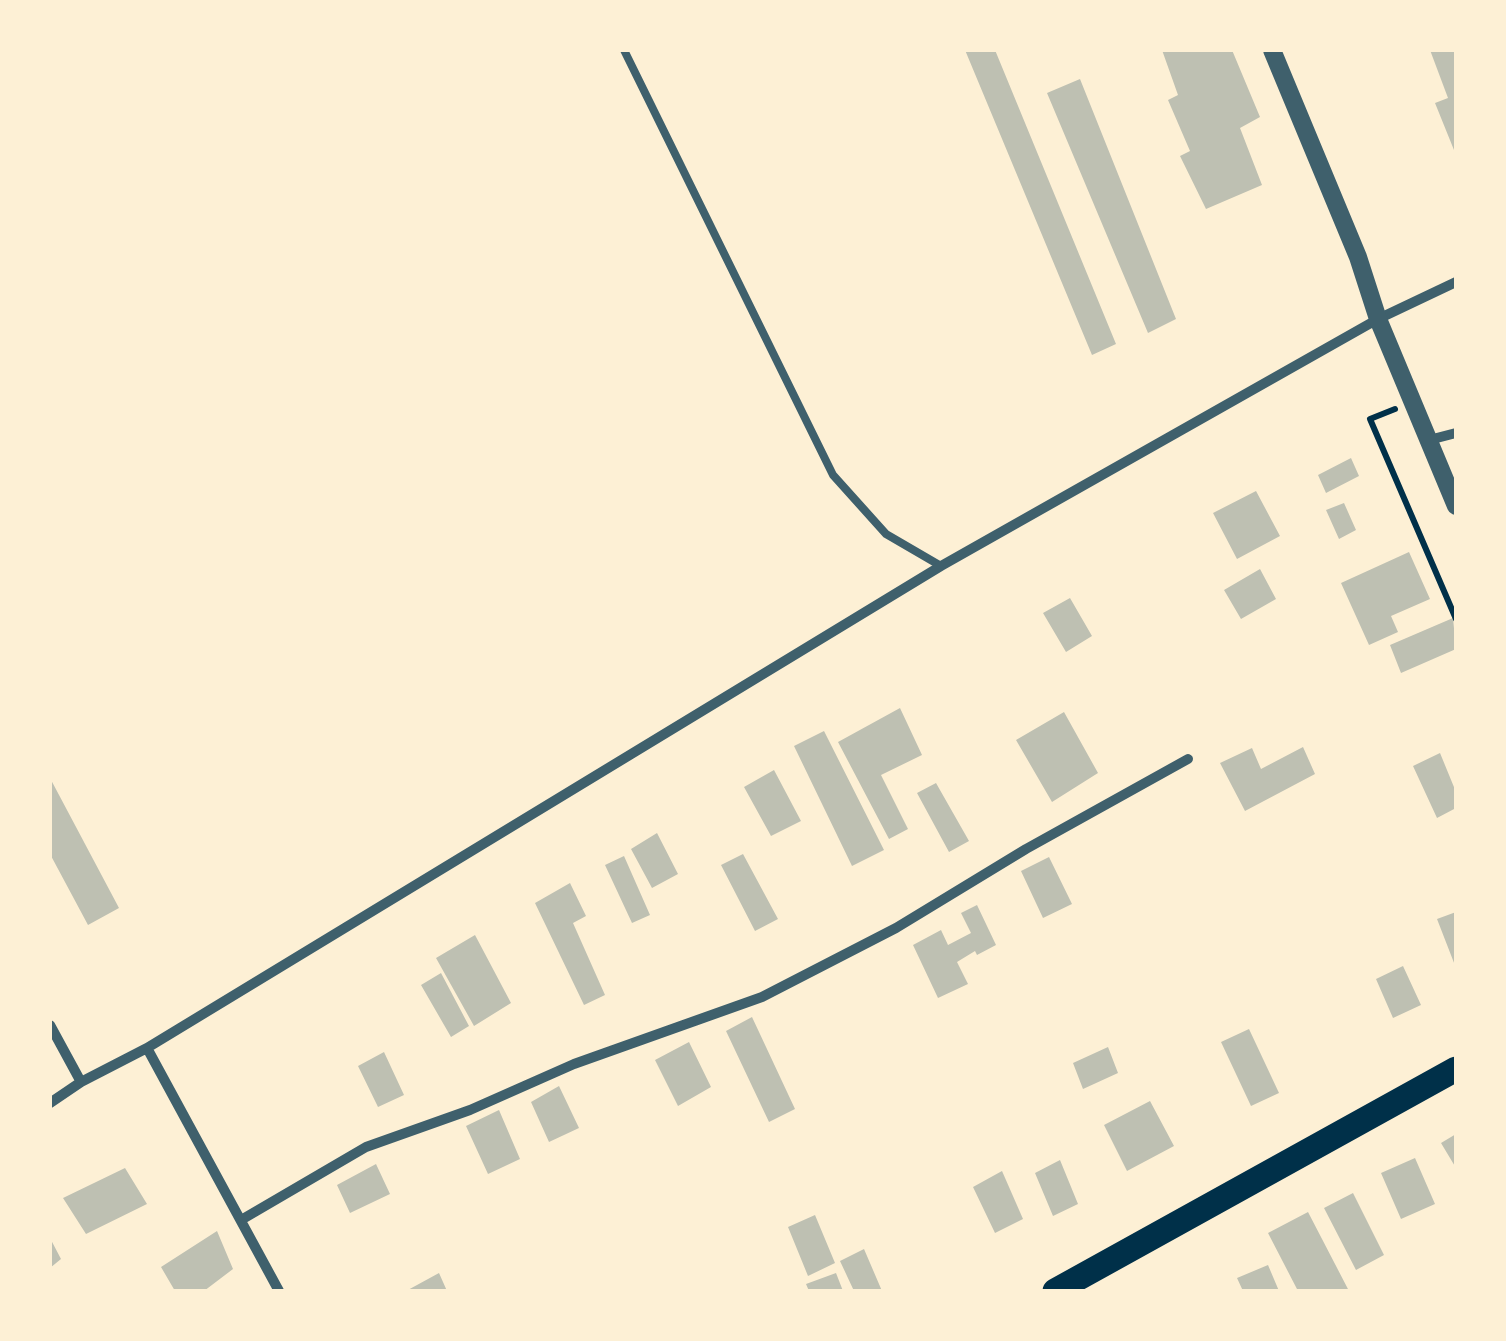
<!DOCTYPE html>
<html>
<head>
<meta charset="utf-8">
<style>
  body { margin:0 }
  #map { position:relative; width:1506px; height:1341px; overflow:hidden; background:#fdf0d5; font-family:"IBM Plex Sans",sans-serif }
  canvas { display:block }
  .frame { position:absolute; inset:0; border:52px solid #fdf0d5; pointer-events:none }
</style>
</head>
<body>
<div id="map">
<canvas width="1506" height="1341"></canvas>
<div class="frame"></div>
</div>
<script>
const c = document.querySelector('canvas').getContext('2d');
c.lineJoin = 'round';
function fillPath(path, color) { c.fillStyle = color; c.fill(path, 'evenodd'); }
const toPath = rows => new Path2D(rows.map(r => 'M' + r).join(''));
function strokePath(path, color, width, dash) { c.strokeStyle = color; c.lineWidth = width; c.lineCap = dash ? 'butt' : 'round'; c.setLineDash(dash || []); c.stroke(path); }
fillPath(toPath([
  [965,50,995,50,1116,344,1092,355],
  [1162,50,1232,50,1260,117,1240,128,1262,185,1206,209,1180,156,1190,151,1168,100,1178,95],
  [1430,50,1456,50,1456,155,1435,103,1448,98],
  [1080,79,1176,319,1148,333,1047,93],
  [1351,458,1359,476,1326,493,1318,475],
  [1256,491,1280,536,1237,559,1213,513],
  [1344,503,1356,530,1339,539,1326,510],
  [1409,552,1430,599,1391,616,1398,632,1369,645,1341,583],
  [1260,569,1276,599,1241,619,1224,590],
  [1070,598,1092,636,1066,652,1043,613],
  [1453,618,1456,649,1401,673,1390,645],
  [900,708,922,755,881,775,908,829,889,839,838,742],
  [1064,712,1098,773,1052,802,1016,740],
  [824,731,884,850,852,866,794,746],
  [1303,747,1315,774,1245,811,1220,763,1252,748,1261,769],
  [1440,753,1456,792,1456,808,1437,818,1413,766],
  [774,770,801,821,771,836,744,787],
  [50,778,119,908,88,925,50,854],
  [936,783,969,841,949,852,917,793],
  [657,833,678,874,652,888,631,849],
  [743,854,778,919,755,931,721,865],
  [624,856,650,915,632,923,605,865],
  [1049,857,1072,904,1043,918,1021,871],
  [570,883,586,916,573,923,605,995,584,1005,535,903],
  [977,905,996,945,977,955,975,951,957,962,968,984,938,998,913,945,941,930,948,945,971,933,961,913],
  [1456,912,1456,968,1437,919],
  [475,935,511,1003,474,1026,436,958],
  [1403,966,1421,1005,1393,1018,1376,979],
  [441,973,469,1026,451,1037,421,985],
  [752,1017,795,1109,769,1122,726,1031],
  [1249,1029,1279,1093,1251,1106,1221,1042],
  [689,1042,711,1087,678,1106,655,1060],
  [1108,1047,1118,1073,1083,1089,1073,1063],
  [384,1052,404,1095,378,1107,358,1066],
  [559,1086,579,1128,549,1142,531,1102],
  [1150,1101,1174,1146,1127,1171,1104,1125],
  [499,1110,520,1159,488,1174,466,1126],
  [1456,1134,1456,1168,1441,1143],
  [1415,1158,1435,1204,1401,1219,1381,1173],
  [1060,1160,1078,1204,1053,1216,1035,1173],
  [376,1164,390,1194,350,1213,337,1185],
  [125,1168,147,1204,86,1234,63,1198],
  [1002,1171,1023,1219,995,1233,973,1187],
  [1353,1193,1384,1255,1356,1270,1324,1208],
  [1308,1212,1349,1291,1298,1291,1268,1233],
  [815,1215,835,1263,808,1276,788,1227],
  [217,1231,233,1269,204,1291,175,1291,161,1267],
  [50,1238,61,1259,50,1268],
  [864,1249,882,1291,854,1291,840,1261],
  [1268,1265,1279,1291,1243,1291,1237,1278],
  [439,1273,447,1291,406,1291],
  [836,1273,843,1291,809,1291,806,1284]
]), '#bec0b2');
strokePath(toPath([
  [1395,409,1370,419,1456,619]
]), '#003049', 6);
strokePath(toPath([
  [624,50,833,475,886,534,941,566]
]), '#3f606c', 8);
strokePath(toPath([
  [1429,440,1456,433],
  [50,1025,81,1082],
  [147,1048,279,1291],
  [50,1103,81,1082,147,1048,941,566,1378,319,1456,282],
  [241,1220,366,1147,470,1110,574,1064,762,997,896,928,1026,849,1188,759]
]), '#3f606c', 10);
strokePath(toPath([
  [1272,50,1358,257,1378,319,1456,506]
]), '#3f606c', 18);
strokePath(toPath([
  [1055,1291,1456,1069]
]), '#003049', 25);
</script>
</body>
</html>
